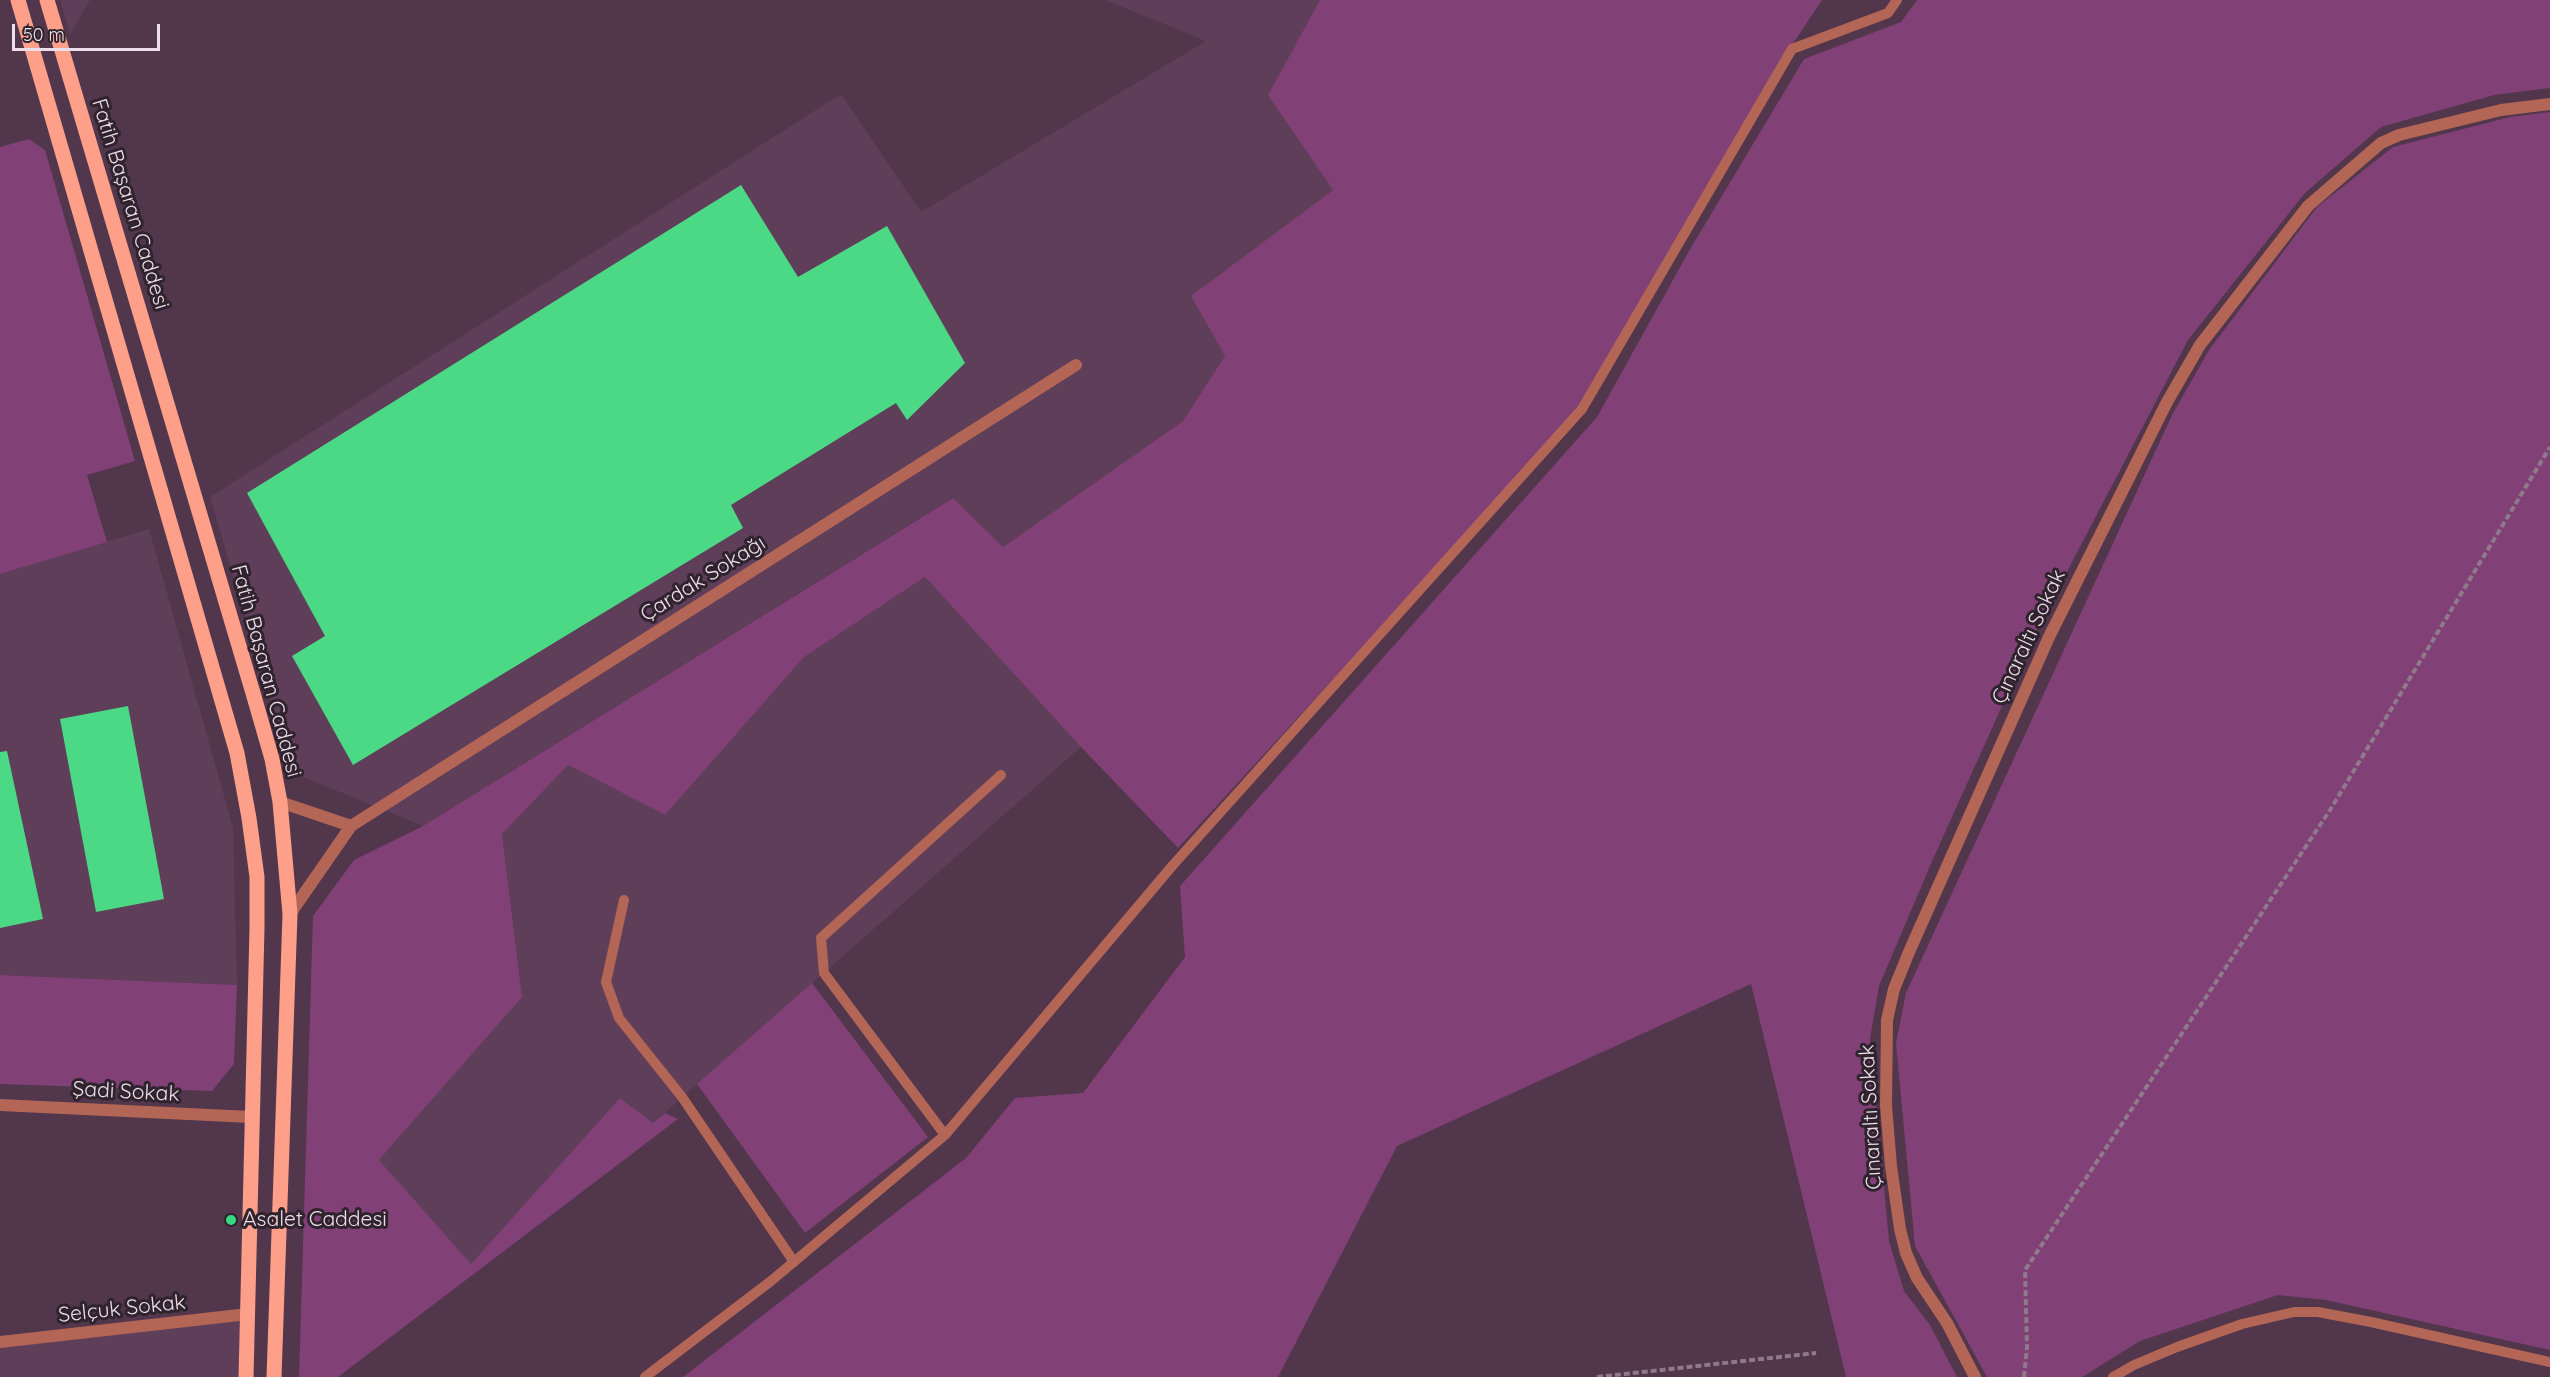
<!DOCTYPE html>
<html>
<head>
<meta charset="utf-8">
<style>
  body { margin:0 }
  #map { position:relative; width:2550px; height:1377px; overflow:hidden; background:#51364c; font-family:Quicksand,sans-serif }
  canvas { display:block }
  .scale { position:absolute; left:12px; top:24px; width:148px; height:27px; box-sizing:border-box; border:3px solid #eeddea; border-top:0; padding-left:8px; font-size:18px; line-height:21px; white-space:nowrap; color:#eeddea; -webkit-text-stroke:4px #2f232d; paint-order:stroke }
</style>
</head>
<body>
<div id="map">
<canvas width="2550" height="1377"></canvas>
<div class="scale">50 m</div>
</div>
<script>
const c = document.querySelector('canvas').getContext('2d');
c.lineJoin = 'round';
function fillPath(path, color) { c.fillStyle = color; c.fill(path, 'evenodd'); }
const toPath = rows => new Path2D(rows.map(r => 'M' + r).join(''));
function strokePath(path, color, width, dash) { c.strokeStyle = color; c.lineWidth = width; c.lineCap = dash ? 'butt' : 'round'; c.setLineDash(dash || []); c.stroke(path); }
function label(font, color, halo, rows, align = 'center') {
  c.font = font + ' Quicksand,sans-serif'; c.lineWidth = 6; c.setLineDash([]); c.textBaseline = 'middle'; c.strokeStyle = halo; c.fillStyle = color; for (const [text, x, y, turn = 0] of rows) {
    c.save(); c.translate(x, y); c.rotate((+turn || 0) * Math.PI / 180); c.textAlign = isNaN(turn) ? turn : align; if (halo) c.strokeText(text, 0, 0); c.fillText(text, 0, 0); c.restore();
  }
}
fillPath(toPath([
  [60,0,90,0,70,35],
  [1105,0,1320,0,1269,95,1333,190,1191,296,1225,356,1183,421,1003,547,952,498,423,826,291,772,210,497,841,94,921,212,1206,41],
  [149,529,233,828,237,985,0,975,0,574],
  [925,577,1081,747,653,1123,620,1098,471,1265,379,1160,522,997,502,834,568,765,665,815,804,657],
  [255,1311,254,1377,0,1377,0,1338]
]), '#5f3e59');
fillPath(toPath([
  [1320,0,1822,0,1792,45,1581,409,1178,848,1081,747,925,577,804,657,665,815,568,765,502,834,522,997,379,1160,471,1264,620,1098,653,1123,665,1113,678,1119,338,1377,299,1377,313,916,354,860,423,826,953,498,1003,547,1183,421,1225,356,1191,296,1333,190,1268,95],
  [1917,0,2550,0,2550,88,2494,95,2381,127,2305,193,2188,340,2035,633,1933,859,1879,986,1870,1039,1889,1241,1904,1291,1930,1325,1957,1377,1846,1377,1751,984,1397,1146,1278,1377,683,1377,966,1158,1015,1098,1083,1093,1185,957,1180,886,1597,417,1689,251,1804,59,1901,22],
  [2550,112,2550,1350,2326,1300,2278,1295,2140,1341,2082,1377,1987,1377,1915,1246,1896,1043,1906,993,2172,415,2209,350,2317,207,2393,147,2510,117],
  [29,139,45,150,135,461,87,475,107,542,0,574,0,147],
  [0,975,237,985,234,1064,212,1091,0,1084],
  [812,983,928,1137,805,1233,697,1084]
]), '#814177');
fillPath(toPath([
  [741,185,798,277,887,226,965,363,907,420,896,403,731,505,743,528,353,765,292,656,325,636,247,493],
  [128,706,164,899,96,912,60,719],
  [7,751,43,919,0,928,0,752]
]), '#4cd986');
strokePath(toPath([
  [1597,1377,1816,1353],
  [2024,1377,2027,1347,2025,1270,2330,810,2550,447]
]), '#90798b', 4, [6, 3]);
strokePath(toPath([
  [624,900,606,982,619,1018,682,1097,794,1262],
  [945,1135,824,973,821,938,1001,775],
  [645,1377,771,1281,945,1135,1173,865,1582,409,1792,49,1888,13,1897,0],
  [2113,1377,2134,1365,2177,1347,2242,1324,2294,1312,2318,1312,2371,1322,2550,1362]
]), '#b36655', 10);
strokePath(toPath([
  [280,802,351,826],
  [290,914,351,826,1076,365],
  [0,1105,251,1117],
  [0,1342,248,1314],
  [1975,1377,1947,1323,1917,1278,1906,1253,1900,1229,1891,1166,1886,1106,1887,1020,1894,989,1909,952,2049,637,2167,402,2200,345,2308,206,2381,143,2399,135,2501,110,2550,104]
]), '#b36655', 12);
strokePath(toPath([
  [18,0,237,753,249,818,257,877,257,928,246,1377],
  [47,0,253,693,272,759,280,802,290,914,274,1377]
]), '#fd9f89', 15);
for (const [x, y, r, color] of [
  [231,1220,6,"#38d880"]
]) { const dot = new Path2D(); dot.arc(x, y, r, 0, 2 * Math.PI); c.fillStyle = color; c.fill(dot); strokePath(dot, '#2f232d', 2); }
label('21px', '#eeddea', '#2f232d', [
  ["Fatih Başaran Caddesi",130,204,73],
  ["Çardak Sokağı",703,579,-32],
  ["Çınaraltı Sokak",2029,637,-65],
  ["Fatih Başaran Caddesi",266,671,75],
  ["Şadi Sokak",126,1092,3],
  ["Çınaraltı Sokak",1871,1117,-93],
  ["Selçuk Sokak",122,1309,-6]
]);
label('21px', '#eeddea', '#2f232d', [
  ["Asalet Caddesi",243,1220]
], 'left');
</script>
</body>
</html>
